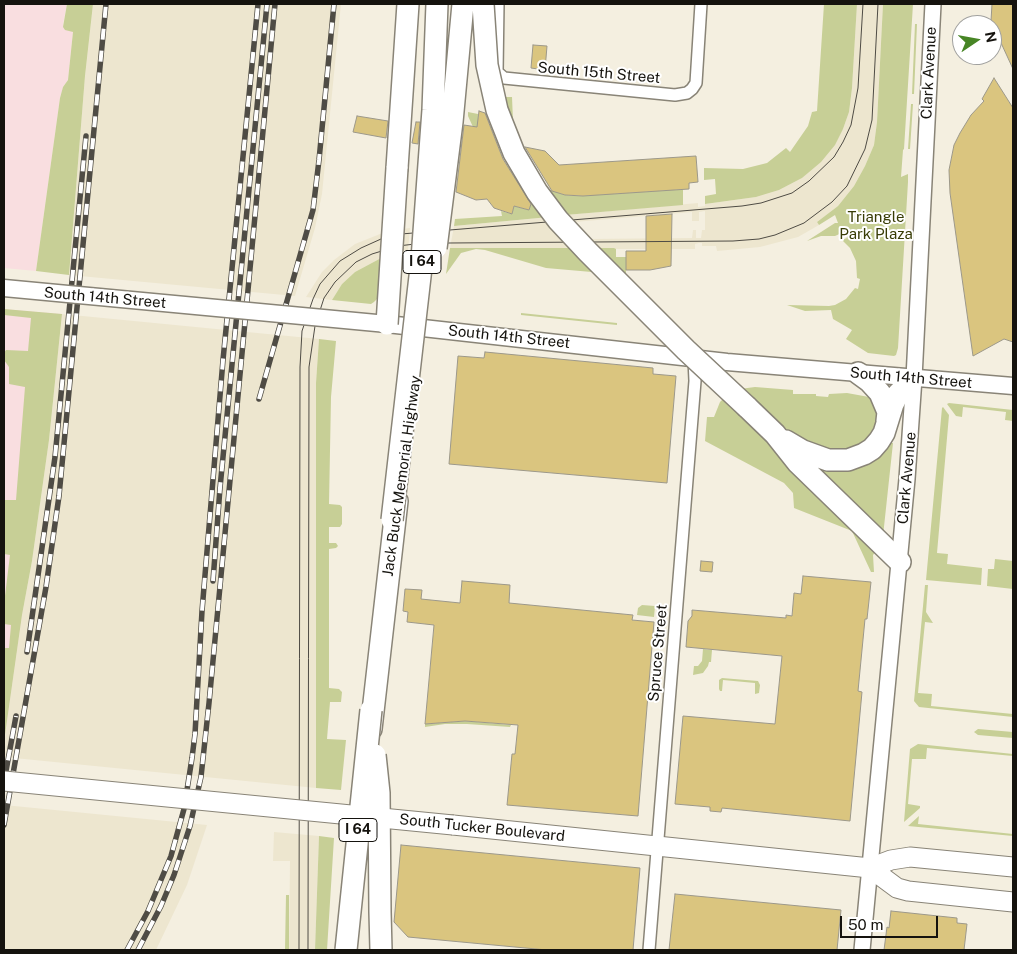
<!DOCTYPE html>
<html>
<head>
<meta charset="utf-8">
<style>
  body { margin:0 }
  #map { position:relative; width:1017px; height:954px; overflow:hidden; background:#f4efe0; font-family:"Public Sans",sans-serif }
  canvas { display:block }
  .frame { position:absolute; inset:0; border:5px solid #15130e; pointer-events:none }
  .north { position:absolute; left:952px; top:15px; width:50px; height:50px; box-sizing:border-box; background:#fff; border:1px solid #a1a19f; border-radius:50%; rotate:78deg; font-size:14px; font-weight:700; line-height:20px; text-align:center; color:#15130e }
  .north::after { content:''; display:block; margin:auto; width:18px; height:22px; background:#478525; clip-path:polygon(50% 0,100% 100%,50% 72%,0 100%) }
  .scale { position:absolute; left:840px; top:916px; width:98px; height:22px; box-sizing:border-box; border:2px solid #15130e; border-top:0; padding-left:6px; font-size:15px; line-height:18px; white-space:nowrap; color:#15130e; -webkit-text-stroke:4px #fff; paint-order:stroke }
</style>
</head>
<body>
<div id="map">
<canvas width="1017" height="954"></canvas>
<div class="frame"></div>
<div class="north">N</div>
<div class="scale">50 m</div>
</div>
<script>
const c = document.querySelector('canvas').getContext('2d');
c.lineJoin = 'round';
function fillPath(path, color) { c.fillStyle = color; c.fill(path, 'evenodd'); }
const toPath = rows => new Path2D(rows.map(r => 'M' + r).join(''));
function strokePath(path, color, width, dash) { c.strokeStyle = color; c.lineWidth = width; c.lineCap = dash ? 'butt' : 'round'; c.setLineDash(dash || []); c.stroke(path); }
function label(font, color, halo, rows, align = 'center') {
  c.font = font + ' "Public Sans",sans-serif'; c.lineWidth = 4; c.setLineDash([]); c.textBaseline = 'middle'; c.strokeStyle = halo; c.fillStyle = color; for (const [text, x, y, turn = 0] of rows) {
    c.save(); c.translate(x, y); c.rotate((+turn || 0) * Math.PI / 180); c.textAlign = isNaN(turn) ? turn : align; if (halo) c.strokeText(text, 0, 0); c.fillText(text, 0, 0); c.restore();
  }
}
fillPath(toPath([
  [4,4,67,4,63,24,73,32,68,80,63,87,60,98,36,271,4,268],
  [4,309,62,314,22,615,4,742]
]), '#f9dee0');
fillPath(toPath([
  [93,4,341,4,322,194,315,228,295,296,69,275,85,76],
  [857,4,883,4,877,122,874,145,865,166,854,186,838,206,817,222,819,225,798,237,760,247,717,251,716,246,702,246,702,243,699,243,695,244,695,249,616,249,596,248,587,239,692,238,693,230,696,230,696,238,701,238,702,230,705,230,705,211,699,212,699,221,692,221,692,212,574,222,565,215,698,203,698,207,705,206,705,204,756,197,779,190,802,178,843,129,849,112,852,88],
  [549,217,577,248,450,248,454,226],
  [410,228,408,250,401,251,402,229],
  [385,232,383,257,355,272,342,284,332,300,306,297,322,272,334,260,355,244],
  [62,314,319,339,316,383,316,788,4,757,4,742,22,615,32,561,49,440],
  [4,805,207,825,187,885,156,950,4,950],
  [274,832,319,836,315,950,289,950,290,861,273,861]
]), '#ede6cf');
fillPath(toPath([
  [67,4,93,4,85,76,69,275,36,271,60,98,63,87,68,80,73,32,65,30,63,27],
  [824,4,857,4,852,88,849,112,843,129,835,145,821,162,802,178,779,190,756,197,705,204,705,196,716,194,715,179,704,180,704,168,743,169,767,163,786,148,790,152,808,126,812,112,817,111],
  [883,4,913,4,904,149,903,150,901,177,908,174,908,182,898,348,896,355,894,356,868,353,846,339,852,330,833,319,831,310,805,311,787,305,829,306,835,305,846,299,855,288,858,289,860,279,857,278,856,261,850,248,842,240,847,238,844,232,835,236,821,236,807,241,835,223,838,223,835,215,819,225,817,222,838,206,854,186,865,166,874,145,877,122],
  [915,24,917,24,914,94,912,94],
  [504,97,512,97,513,121,510,120],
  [911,104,913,104,910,149,908,149],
  [468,112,478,114,479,129,473,127,468,116],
  [544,188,565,195,577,196,683,189,683,205,565,215],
  [533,196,549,217,454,226,455,219,502,216,501,211,512,214,514,206,529,210],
  [450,248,614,248,616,249,616,257,626,257,626,275,546,268,485,250,476,249,461,253,446,274],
  [383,257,378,298,374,302,371,304,332,300,342,284,355,272],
  [4,309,62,314,49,440,32,561,22,615,4,742,4,648,9,648,11,625,4,624,4,604,10,555,4,554,4,500,16,500,25,387,9,384,9,367,4,360,4,353,6,350,28,351,31,318,4,315],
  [521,313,617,323,617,325,521,315],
  [319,339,336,341,331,397,329,504,340,505,342,507,342,524,340,527,329,527,329,543,336,543,338,546,336,548,329,549,329,688,339,689,342,692,341,702,330,702,327,739,346,740,341,790,316,788,316,383],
  [755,387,793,390,793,394,816,394,816,396,828,397,829,394,847,393,869,397,877,408,878,416,876,425,867,440,855,449,820,452,792,435,740,389],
  [724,398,877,550,873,555,874,572,871,572,852,531,794,508,793,493,784,483,705,441,707,417,714,417,720,402],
  [949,403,1013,410,1013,421,1005,420,1006,412,963,407,962,417,956,416,947,404],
  [943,407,949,415,937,553,948,554,947,564,982,568,981,585,926,580,942,408],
  [886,443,893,443,883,536,839,492,815,464],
  [995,559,1013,561,1013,589,987,586,988,569,994,569],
  [925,585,928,585,926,612,933,623,925,622,918,693,932,694,931,706,1013,714,1013,717,919,707,914,701],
  [642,605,655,606,654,617,637,615,638,608],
  [703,649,712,650,711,662,709,662,708,666,703,673,693,675,694,666,698,666,702,661],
  [722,678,758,681,760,685,759,693,755,694,755,683,723,680,722,691,720,691,719,689,719,680],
  [465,721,511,725,510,727,467,724,445,724,425,727,425,724],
  [978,729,1013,732,1013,738,978,735,974,732],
  [918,744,1013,754,1013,756,927,748,926,759,912,759,908,804,920,806,920,808,904,822,910,749],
  [919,816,918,824,1013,834,1013,836,908,826],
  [319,836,334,838,327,950,315,950],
  [286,895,289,895,289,950,285,950]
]), '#c7cf96');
const building = toPath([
  [992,4,1013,4,1013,69,991,21,992,4],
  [533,45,547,46,545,70,531,68,533,45],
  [994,78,1013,108,1013,342,1004,339,973,356,950,193,949,170,954,145,960,133,971,115,984,101,982,99,994,78],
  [479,111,485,113,503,159,531,204,529,210,514,206,512,214,494,208,487,199,476,200,456,192,464,125,477,127,479,111],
  [357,116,388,121,386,138,353,132,357,116],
  [416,122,420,122,418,144,412,143,416,122],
  [525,147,545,151,559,165,696,156,698,182,689,183,689,189,583,196,565,195,552,191,525,147],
  [672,214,671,266,650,270,626,270,626,251,646,251,646,216,672,214],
  [485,352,653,368,653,374,676,376,667,483,449,464,458,356,484,358,485,352],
  [701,561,713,562,712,572,700,571,701,561],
  [803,576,871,582,867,619,865,619,858,691,862,692,850,821,722,808,721,812,710,811,710,807,675,804,683,716,775,724,782,656,686,647,688,621,692,616,692,610,786,618,786,615,792,616,794,593,801,594,803,576],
  [462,581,510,585,509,603,633,615,632,620,654,622,638,816,507,805,512,754,515,754,518,725,465,721,425,724,434,625,407,622,408,612,403,611,405,589,422,590,421,599,460,603,462,581],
  [401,845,640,868,633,950,547,950,408,937,394,922,401,845],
  [675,894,841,910,837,950,669,950,675,894],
  [891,911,957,918,957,923,967,924,964,950,884,950,887,927,889,928,891,911]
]);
fillPath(building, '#dac57f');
strokePath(building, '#9c988a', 1);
const minor = toPath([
  [498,4,497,72,504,78,675,95,687,93,692,89,696,83,701,4],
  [649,950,695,381,694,359]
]);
const tertiary = toPath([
  [862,950,907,479,914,378,933,4]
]);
const secondary = toPath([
  [387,324,727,362,1013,386]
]);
const primary = toPath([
  [453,825,870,868,891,860,910,857,1013,867],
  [870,868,897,888,908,891,1013,902]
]);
const motorway = toPath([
  [397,168,408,4],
  [858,373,869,381,880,393,888,412,887,421],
  [747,407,775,434,798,463,900,562],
  [786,441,803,451,828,460,848,460,864,454,872,449,879,441,884,433,893,404,898,394,914,378],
  [371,729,397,501]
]);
strokePath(minor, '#898477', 14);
strokePath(tertiary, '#898477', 18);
strokePath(secondary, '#898477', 19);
strokePath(primary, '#898477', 21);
strokePath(motorway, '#898477', 24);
strokePath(minor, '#fff', 11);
strokePath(tertiary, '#fff', 15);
strokePath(secondary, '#fff', 16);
strokePath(primary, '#fff', 19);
strokePath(motorway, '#fff', 21);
strokePath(toPath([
  [299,950,300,367,302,331,313,299,320,284,340,261,361,248,381,239,401,234,742,206,761,203,792,193,809,181,834,157,843,142,851,125,858,88,863,4],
  [308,950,309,367,315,326,324,298,335,282,356,262,372,254,398,246,415,244,449,243,733,241,759,239,775,235,804,223,832,202,847,186,865,149,872,120,878,4]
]), '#4f4c45', 1);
const rail = toPath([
  [259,399,313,210,319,160,334,4],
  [213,581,220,488,267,4],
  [27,652,55,457,86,136],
  [4,782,16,716],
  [4,825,46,587,59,496,106,4],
  [127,950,148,911,171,856,184,809,192,758,195,734,202,611,223,360,258,4],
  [138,950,161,906,174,875,190,826,201,777,209,703,275,4]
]);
strokePath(rail, '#4f4c45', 5.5);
strokePath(rail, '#fff', 4, [11]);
const secondaryBridge = toPath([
  [4,288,387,324]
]);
const primaryBridge = toPath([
  [4,781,453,825]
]);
const motorwayBridge = toPath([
  [483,4,487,65,497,110,514,153,537,192,558,220,588,252,686,350,747,407],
  [436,248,452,122,463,4],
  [387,324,397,168],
  [392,520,422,259,433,110,437,4],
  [375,755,379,793,380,912,381,950],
  [346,950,371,710]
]);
strokePath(secondaryBridge, '#898477', 19, []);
strokePath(primaryBridge, '#898477', 21, []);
strokePath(motorwayBridge, '#898477', 24, []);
strokePath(secondaryBridge, '#fff', 16);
strokePath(primaryBridge, '#fff', 19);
strokePath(motorwayBridge, '#fff', 21);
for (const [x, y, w] of [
  [422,262,38],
  [358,830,38]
]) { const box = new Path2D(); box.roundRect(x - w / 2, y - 11.5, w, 23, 4); c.fillStyle = '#fff'; c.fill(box); strokePath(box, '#15130e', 1); }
label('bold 14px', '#15130e', null, [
  ["I 64",422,262],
  ["I 64",358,830]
]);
label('15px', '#15130e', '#fff', [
  ["South 15th Street",599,73,5],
  ["Clark Avenue",929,73,-87],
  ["South 14th Street",105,298,5],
  ["South 14th Street",509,337,6],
  ["South 14th Street",911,378,5],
  ["Jack Buck Memorial Highway",402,476,-82],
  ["Clark Avenue",907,478,-85],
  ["Spruce Street",658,653,-85],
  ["South Tucker Boulevard",482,828,6]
]);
label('15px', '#383c05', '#fff', [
  ["Triangle",876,217],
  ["Park Plaza",876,234]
]);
</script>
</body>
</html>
